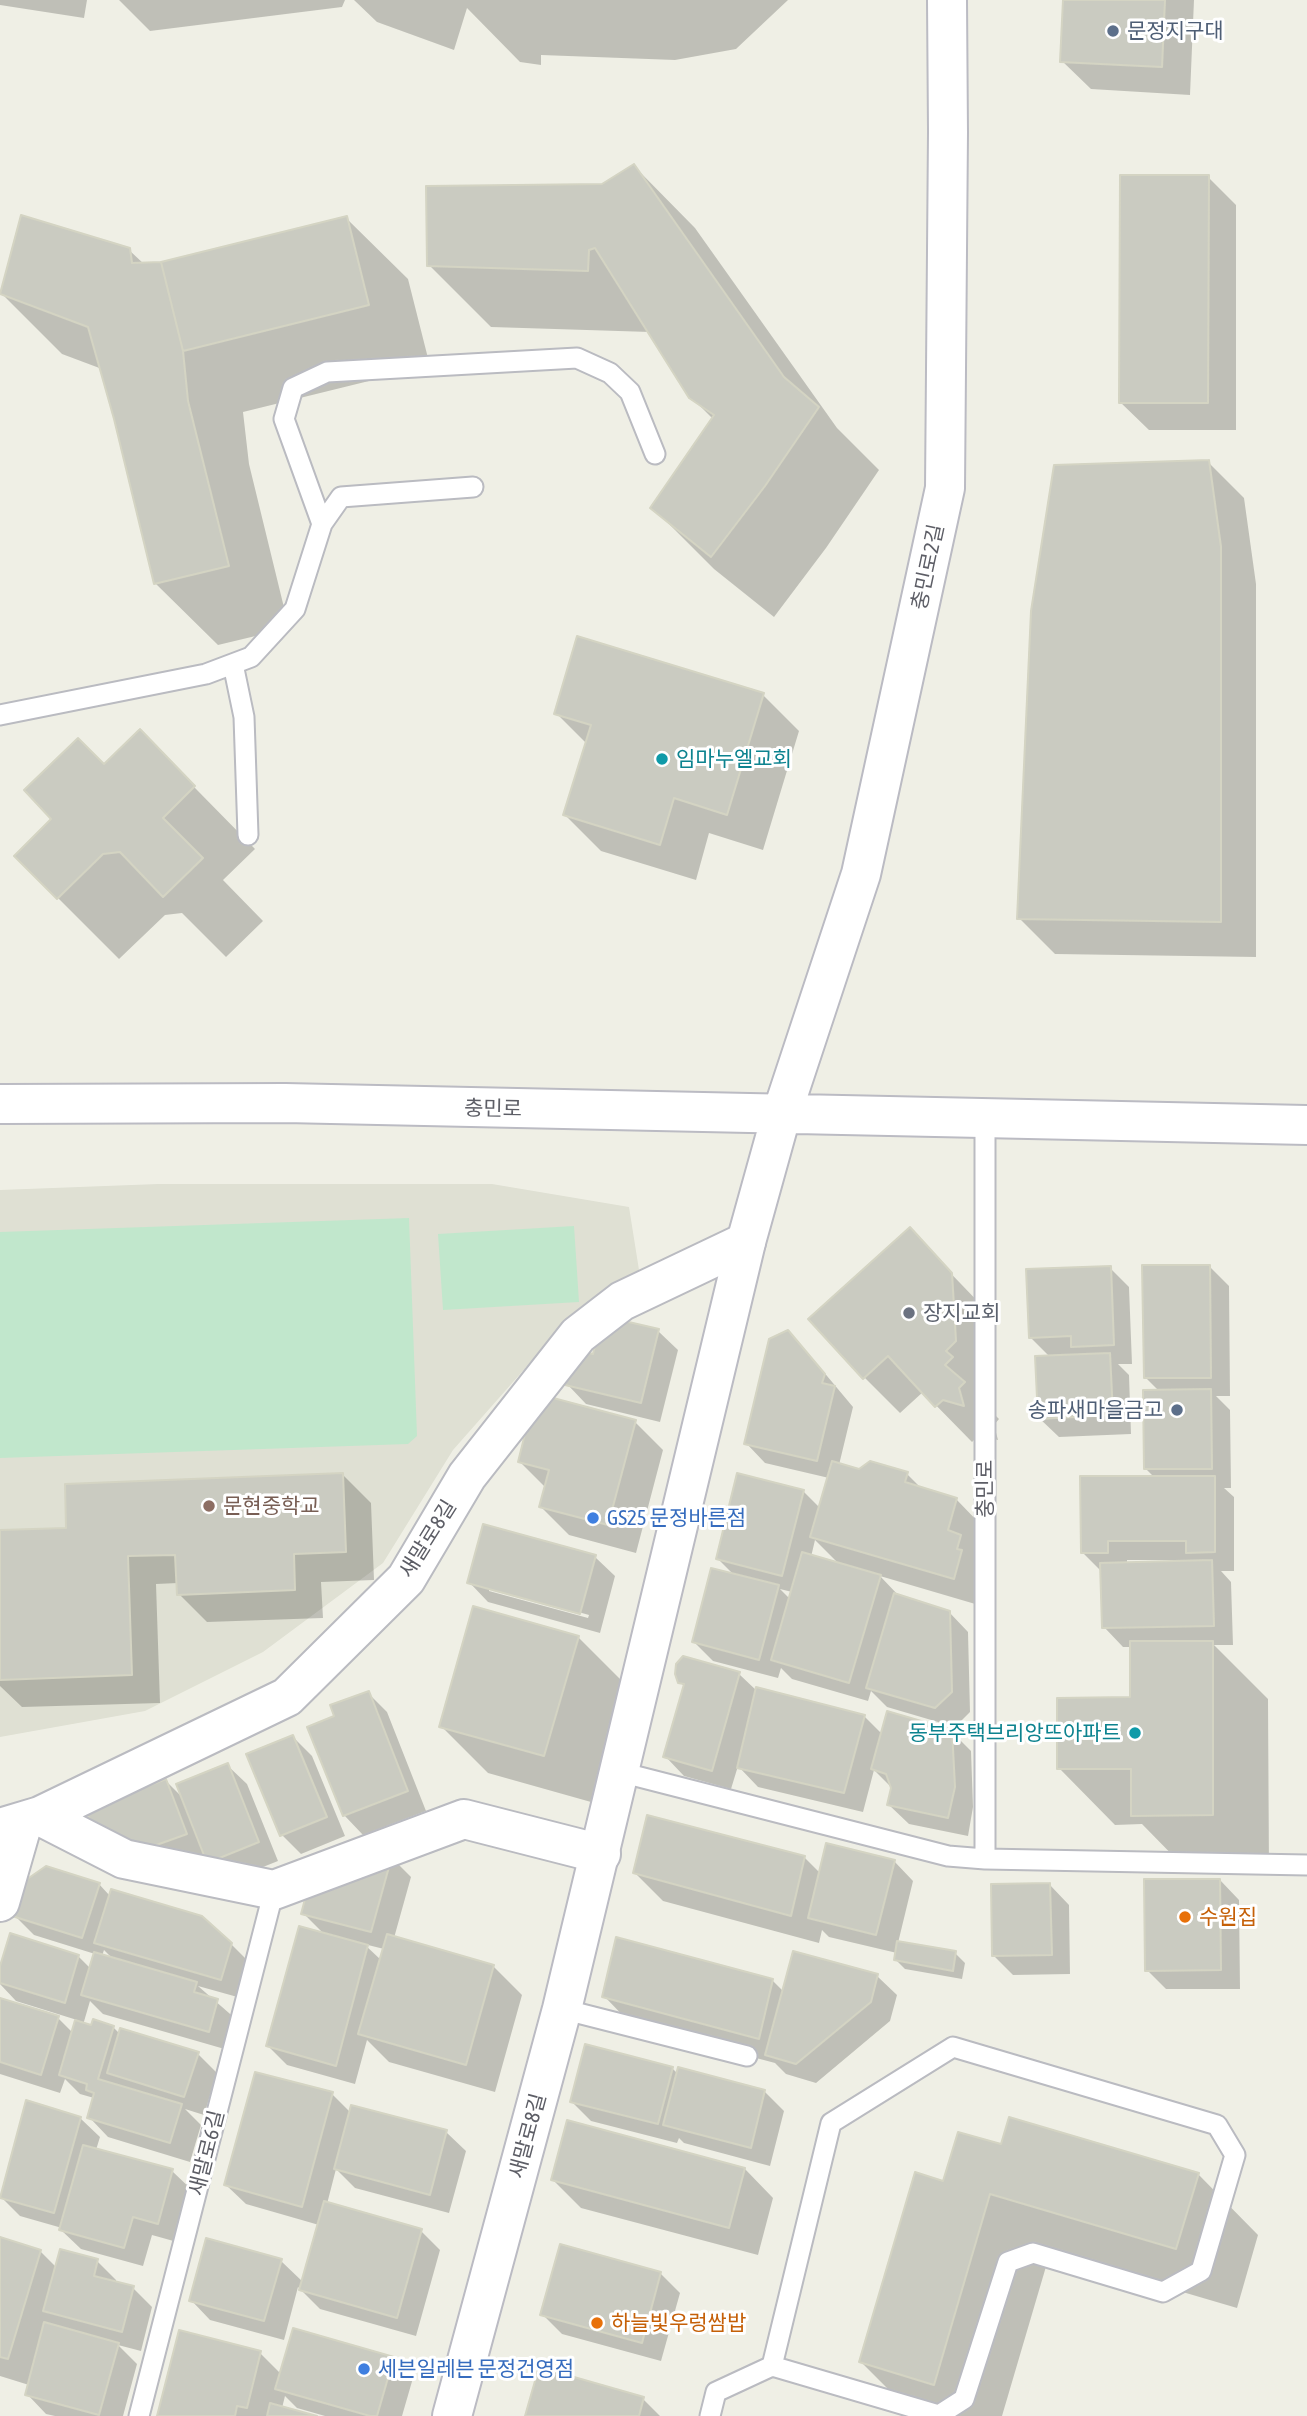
<!DOCTYPE html>
<html>
<head>
<meta charset="utf-8">
<style>
  body { margin:0 }
  canvas { display:block; background:#efefe5 }
</style>
</head>
<body>
<canvas width="1307" height="2416"></canvas>
<script>
const c = document.querySelector('canvas').getContext('2d');
c.lineJoin = 'round';
function fillPath(path, color) { c.fillStyle = color; c.fill(path, 'evenodd'); }
const toPath = rows => new Path2D(rows.map(r => 'M' + r).join(''));
function strokePath(path, color, width, dash) { c.strokeStyle = color; c.lineWidth = width; c.lineCap = dash ? 'butt' : 'round'; c.setLineDash(dash || []); c.stroke(path); }
function label(font, color, halo, rows, align = 'center') {
  c.font = font + ' "Asap Condensed","Noto Sans KR",sans-serif'; c.lineWidth = 6; c.setLineDash([]); c.textBaseline = 'middle'; c.strokeStyle = halo; c.fillStyle = color; for (const [text, x, y, turn = 0] of rows) {
    c.save(); c.translate(x, y); c.rotate((+turn || 0) * Math.PI / 180); c.textAlign = isNaN(turn) ? turn : align; if (halo) c.strokeText(text, 0, 0); c.fillText(text, 0, 0); c.restore();
  }
}
fillPath(toPath([
  [158,1184,492,1184,629,1207,639,1270,566,1322,453,1450,383,1563,263,1652,145,1711,0,1737,0,1190]
]), '#dfe0d3');
fillPath(toPath([
  [409,1218,417,1436,408,1444,0,1458,0,1232],
  [574,1226,579,1302,443,1310,438,1234]
]), '#c1e7cc');
fillPath(toPath([
  [0,0,87,0,84,18,0,5],
  [119,0,345,0,342,7,150,31],
  [354,0,788,0,736,49,675,60,541,55,541,65,520,62,467,8,454,50,377,22],
  [1065,0,1194,0,1190,95,1091,89,1062,61],
  [634,166,695,228,837,428,879,470,826,548,774,617,714,569,653,508,713,419,691,397,650,332,491,327,429,265,603,186],
  [1208,177,1236,205,1236,430,1149,430,1120,402],
  [346,218,408,279,430,366,243,412,249,464,289,628,218,645,156,584,102,369,62,354,1,293,129,250,144,264,161,263],
  [1208,462,1244,498,1256,584,1256,957,1055,954,1019,918],
  [763,695,799,731,763,850,709,833,696,880,601,851,565,815,587,744,556,713],
  [140,732,255,849,223,880,263,921,226,957,182,913,165,915,119,959,16,856],
  [909,1230,987,1311,981,1401,999,1419,994,1425,998,1440,979,1435,972,1442,923,1392,900,1413,864,1377],
  [1209,1266,1229,1286,1230,1396,1216,1396,1230,1410,1231,1488,1224,1488,1234,1497,1234,1571,1221,1571,1231,1582,1233,1645,1214,1645,1268,1699,1269,1871,1188,1871,1142,1824,1115,1825,1059,1768,1132,1699,1132,1647,1123,1647,1104,1627,1102,1572,1083,1553,1155,1478,1146,1469,1160,1392,1145,1377],
  [1127,1560,1175,1560,1175,1563,1127,1564],
  [1110,1268,1129,1287,1132,1364,1118,1364,1129,1375,1131,1434,1059,1437,1039,1418,1050,1357,1030,1337],
  [658,1331,678,1350,660,1422,586,1404,567,1384,595,1356],
  [788,1332,807,1352,853,1407,839,1465,859,1471,907,1474,923,1490,956,1499,984,1528,982,1606,880,1576,900,1597,949,1612,968,1632,970,1712,955,1727,887,1707,871,1691,868,1701,792,1679,781,1668,778,1678,713,1661,694,1642,734,1575,718,1559,803,1491,820,1508,829,1478,765,1463,746,1443],
  [815,1540,840,1565,811,1557],
  [780,1589,792,1592,790,1599],
  [635,1422,663,1450,636,1553,569,1535,541,1507,546,1488,520,1462],
  [343,1475,371,1503,374,1580,321,1582,323,1618,207,1622,179,1594,178,1583,156,1584,160,1703,22,1707,0,1686,0,1532,68,1530],
  [484,1526,595,1557,615,1576,600,1633,488,1602,469,1582],
  [489,1587,589,1615,588,1618,489,1591],
  [578,1637,625,1684,591,1802,488,1773,441,1726],
  [739,1674,757,1691,864,1716,882,1734,951,1731,971,1751,973,1807,968,1836,909,1824,889,1805,892,1788,874,1770,863,1812,758,1787,738,1766,731,1789,684,1776,665,1756,685,1687,680,1682],
  [368,1693,387,1712,426,1811,363,1835,344,1815,337,1717],
  [293,1737,312,1756,345,1836,301,1854,282,1835],
  [227,1765,247,1784,278,1861,228,1881,205,1853,169,1867,97,1834,166,1781,183,1798],
  [804,1857,821,1874,894,1861,913,1881,898,1943,955,1953,965,1963,962,1979,905,1969,896,1960,897,1953,829,1937,822,1930,819,1943,663,1901,635,1873],
  [392,1858,411,1877,394,1938,493,1966,522,1995,495,2092,389,2062,367,2040,355,2084,287,2065,268,2046,325,1935,303,1913],
  [364,1944,384,1949,381,1960],
  [1220,1880,1239,1900,1240,1989,1166,1989,1147,1970],
  [99,1884,110,1896,231,1944,251,1964,241,1998,198,1986,237,2020,228,2050,103,2014,90,2001,83,2025,113,2027,120,2034,198,2054,217,2073,204,2115,185,2109,201,2125,190,2162,108,2137,89,2117,94,2098,80,2094,65,2079,60,2093,0,2074,0,1999,58,2018,73,2033,77,2020,16,2001,0,1984,0,1972,78,1956,91,1969,95,1954,34,1935,14,1915],
  [104,1950,114,1960,102,1956],
  [1050,1885,1069,1905,1070,1974,1013,1975,994,1956],
  [877,1976,897,1995,890,2021,816,2083,786,2074,775,2063,632,2025,604,1996,773,1981,784,1992],
  [672,2068,678,2074,765,2092,784,2111,770,2166,684,2143,679,2138,677,2143,591,2121,572,2102],
  [332,2094,351,2113,446,2132,466,2151,449,2213,355,2188,336,2169,327,2204,421,2231,440,2250,416,2336,320,2309,298,2287,284,2340,210,2320,191,2300,281,2261,303,2282,319,2225,246,2204,226,2185],
  [80,2118,100,2137,96,2150,172,2171,192,2190,177,2242,152,2235,143,2266,81,2249,61,2230,62,2228,20,2216,1,2197],
  [1002,2146,1198,2174,1258,2235,1237,2308,1050,2253,1002,2416,915,2416,861,2362,945,2183],
  [745,2169,773,2198,758,2255,581,2208,553,2180],
  [0,2239,40,2251,57,2268,97,2261,116,2280,116,2283,133,2288,152,2307,141,2351,118,2345,137,2364,123,2416,55,2416,46,2414,27,2394,29,2385,0,2376],
  [660,2273,680,2293,661,2361,562,2334,542,2314],
  [260,2353,281,2374,393,2359,413,2378,402,2416,325,2416,297,2408,285,2396,282,2408,310,2416,159,2416],
  [643,2399,660,2416,527,2416]
]), '#0003');
const building = toPath([
  [1063,0,1165,0,1162,67,1060,62,1063,0],
  [634,164,784,377,819,407,765,486,711,557,650,508,714,415,689,398,595,248,589,250,588,271,427,266,426,186,602,184,634,164],
  [1120,175,1209,175,1208,403,1119,403,1120,175],
  [21,215,130,248,132,263,161,262,183,351,188,401,229,566,154,584,114,419,88,327,0,294,21,215],
  [347,216,369,305,183,351,161,262,347,216],
  [1209,460,1221,547,1221,922,1017,919,1031,611,1054,465,1209,460],
  [577,636,764,693,727,815,674,798,660,845,563,815,591,725,554,714,577,636],
  [140,729,195,786,163,818,203,858,163,897,120,852,103,854,57,899,14,856,51,819,24,790,78,738,104,764,140,729],
  [910,1227,952,1273,956,1341,946,1351,953,1357,945,1365,965,1382,959,1388,964,1406,943,1400,935,1407,888,1356,863,1379,808,1319,910,1227],
  [1142,1265,1210,1265,1211,1378,1144,1378,1142,1265],
  [1111,1266,1114,1345,1071,1347,1071,1336,1029,1338,1026,1269,1111,1266],
  [620,1320,659,1329,641,1403,565,1385,574,1349,593,1354,597,1337,620,1320],
  [788,1330,825,1374,822,1383,835,1386,817,1461,744,1444,769,1339,788,1330],
  [1110,1353,1113,1415,1038,1419,1035,1356,1110,1353],
  [1211,1389,1212,1469,1144,1469,1143,1390,1211,1389],
  [542,1395,636,1420,608,1525,539,1507,549,1470,518,1462,531,1410,542,1395],
  [832,1461,859,1469,870,1461,908,1472,905,1482,957,1498,948,1530,961,1535,957,1549,962,1550,954,1579,810,1537,832,1461],
  [343,1473,346,1552,294,1554,295,1590,177,1595,175,1555,128,1556,132,1675,0,1680,0,1530,66,1528,65,1484,343,1473],
  [737,1473,804,1490,782,1576,716,1559,737,1473],
  [1080,1476,1215,1476,1215,1552,1186,1553,1186,1541,1108,1541,1108,1553,1081,1553,1080,1476],
  [483,1524,596,1555,580,1614,467,1583,483,1524],
  [802,1552,881,1575,849,1683,771,1660,802,1552],
  [1212,1560,1214,1626,1102,1628,1100,1563,1212,1560],
  [711,1568,779,1585,759,1660,692,1642,711,1568],
  [894,1593,950,1611,952,1692,935,1708,866,1688,894,1593],
  [473,1606,579,1636,544,1756,439,1727,473,1606],
  [1130,1641,1213,1641,1213,1815,1131,1816,1131,1769,1057,1769,1057,1698,1130,1697,1130,1641],
  [683,1656,740,1672,712,1771,663,1757,684,1684,678,1683,675,1674,676,1664,683,1656],
  [756,1687,865,1715,844,1793,737,1768,756,1687],
  [369,1691,408,1791,343,1816,307,1727,334,1716,330,1705,369,1691],
  [887,1711,952,1730,955,1787,948,1818,887,1805,891,1788,886,1774,871,1769,887,1711],
  [293,1735,327,1817,280,1836,246,1754,293,1735],
  [228,1763,259,1842,207,1863,176,1784,228,1763],
  [166,1779,187,1834,148,1848,96,1835,86,1810,166,1779],
  [647,1815,805,1856,791,1916,633,1873,647,1815],
  [826,1843,895,1860,876,1935,808,1918,826,1843],
  [392,1856,371,1932,301,1914,309,1884,392,1856],
  [46,1866,100,1883,82,1938,12,1916,23,1882,46,1866],
  [1144,1879,1220,1879,1221,1970,1145,1971,1144,1879],
  [1050,1883,1052,1955,992,1956,991,1884,1050,1883],
  [111,1889,202,1916,232,1943,221,1980,94,1943,111,1889],
  [299,1926,368,1945,336,2066,266,2046,299,1926],
  [10,1933,79,1955,65,2003,0,1983,0,1966,10,1933],
  [387,1934,494,1965,466,2065,358,2034,387,1934],
  [616,1937,773,1979,759,2039,602,1997,616,1937],
  [897,1941,956,1951,953,1971,894,1960,897,1941],
  [793,1951,878,1974,871,2002,796,2064,765,2055,793,1951],
  [94,1952,197,1982,194,1992,218,1999,209,2032,81,1995,94,1952],
  [0,1998,59,2016,41,2075,0,2062,0,1998],
  [93,2019,114,2026,98,2079,182,2104,170,2143,87,2118,94,2093,86,2090,87,2084,59,2075,75,2020,91,2025,93,2019],
  [120,2028,199,2052,184,2097,107,2073,120,2028],
  [585,2044,673,2067,658,2124,570,2102,585,2044],
  [678,2067,765,2090,751,2148,663,2125,678,2067],
  [255,2072,333,2092,302,2207,224,2185,255,2072],
  [26,2100,81,2117,54,2213,0,2198,26,2100],
  [351,2105,447,2130,430,2195,334,2169,351,2105],
  [1009,2117,1199,2173,1176,2249,990,2194,934,2385,859,2362,915,2172,943,2181,958,2132,1001,2144,1009,2117],
  [567,2120,745,2168,729,2228,551,2180,567,2120],
  [83,2145,173,2169,158,2224,133,2217,124,2248,59,2230,83,2145],
  [324,2201,422,2229,397,2318,299,2290,324,2201],
  [0,2237,41,2250,8,2359,0,2357,0,2237],
  [206,2238,282,2259,264,2321,189,2301,206,2238],
  [560,2244,661,2272,642,2343,540,2315,560,2244],
  [60,2249,98,2259,94,2276,134,2286,122,2332,43,2311,60,2249],
  [44,2322,119,2343,99,2415,25,2395,44,2322],
  [293,2328,394,2357,377,2416,370,2416,275,2389,293,2328],
  [179,2330,261,2351,247,2408,237,2406,235,2416,157,2416,179,2330],
  [539,2367,644,2397,639,2416,525,2416,539,2367],
  [270,2403,317,2416,267,2416,270,2403]
]);
fillPath(building, '#cacbc1');
strokePath(building, '#d4d4c3', 2);
const lane = toPath([
  [322,524,284,419,293,388,327,372,577,358,610,373,630,392,655,454],
  [233,664,244,717,248,835],
  [0,715,206,674,251,657,295,609,322,524,341,497,473,487],
  [620,1772,948,1856,985,1859,1307,1865],
  [985,1859,985,1118],
  [562,2009,747,2056],
  [139,2416,274,1890],
  [710,2416,716,2392,772,2366,939,2415,964,2399,1008,2262,1033,2253,1163,2292,1201,2271,1235,2155,1217,2125,953,2047,831,2123,772,2366]
]);
const street = toPath([
  [40,1816,124,1859,274,1890,464,1819,601,1854],
  [0,1828,40,1816,287,1697,406,1579,467,1476,578,1335,622,1301,746,1242],
  [0,1902,23,1822]
]);
const secondary = toPath([
  [0,1104,285,1103,1307,1125],
  [452,2416,562,2009,746,1242,781,1116,861,874,945,488,948,132,947,0]
]);
strokePath(lane, '#babbc1', 23);
strokePath(street, '#babbc1', 42);
strokePath(secondary, '#bbbbc3', 42);
strokePath(lane, '#fff', 19);
strokePath(street, '#fff', 38);
strokePath(secondary, '#fff', 38);
for (const [x, y, r, color] of [
  [1113,31,7,"#5c6f8a"],
  [662,759,7,"#0f9aa8"],
  [909,1313,7,"#6b7280"],
  [1177,1410,7,"#5c6f8a"],
  [209,1506,7,"#8d6e63"],
  [593,1518,7,"#3f7fe0"],
  [1135,1733,7,"#0f9aa8"],
  [1185,1917,7,"#e8710a"],
  [597,2323,7,"#e8710a"],
  [364,2369,7,"#3f7fe0"]
]) { const dot = new Path2D(); dot.arc(x, y, r, 0, 2 * Math.PI); c.fillStyle = color; c.fill(dot); strokePath(dot, '#fff', 2.5); }
label('21px', '#4e5e75', '#fff', [
  ["문정지구대",1127,31],
  ["송파새마을금고",1163,1410,"right"]
], 'left');
label('21px', '#5d5e66', '#fff', [
  ["충민로2길",928,567,-78],
  ["충민로",493,1109,1],
  ["충민로",985,1489,-90],
  ["새말로8길",428,1539,-58],
  ["새말로8길",528,2136,-75],
  ["새말로6길",207,2153,-76]
]);
label('21px', '#0d838f', '#fff', [
  ["임마누엘교회",676,759],
  ["동부주택브리앙뜨아파트",1121,1733,"right"]
], 'left');
label('21px', '#5b616d', '#fff', [
  ["장지교회",923,1313]
], 'left');
label('21px', '#785e54', '#fff', [
  ["문현중학교",223,1506]
], 'left');
label('21px', '#366cbe', '#fff', [
  ["GS25 문정바른점",607,1518],
  ["세븐일레븐 문정건영점",378,2369]
], 'left');
label('21px', '#c56008', '#fff', [
  ["수원집",1199,1917],
  ["하늘빛우렁쌈밥",611,2323]
], 'left');
</script>
</body>
</html>
